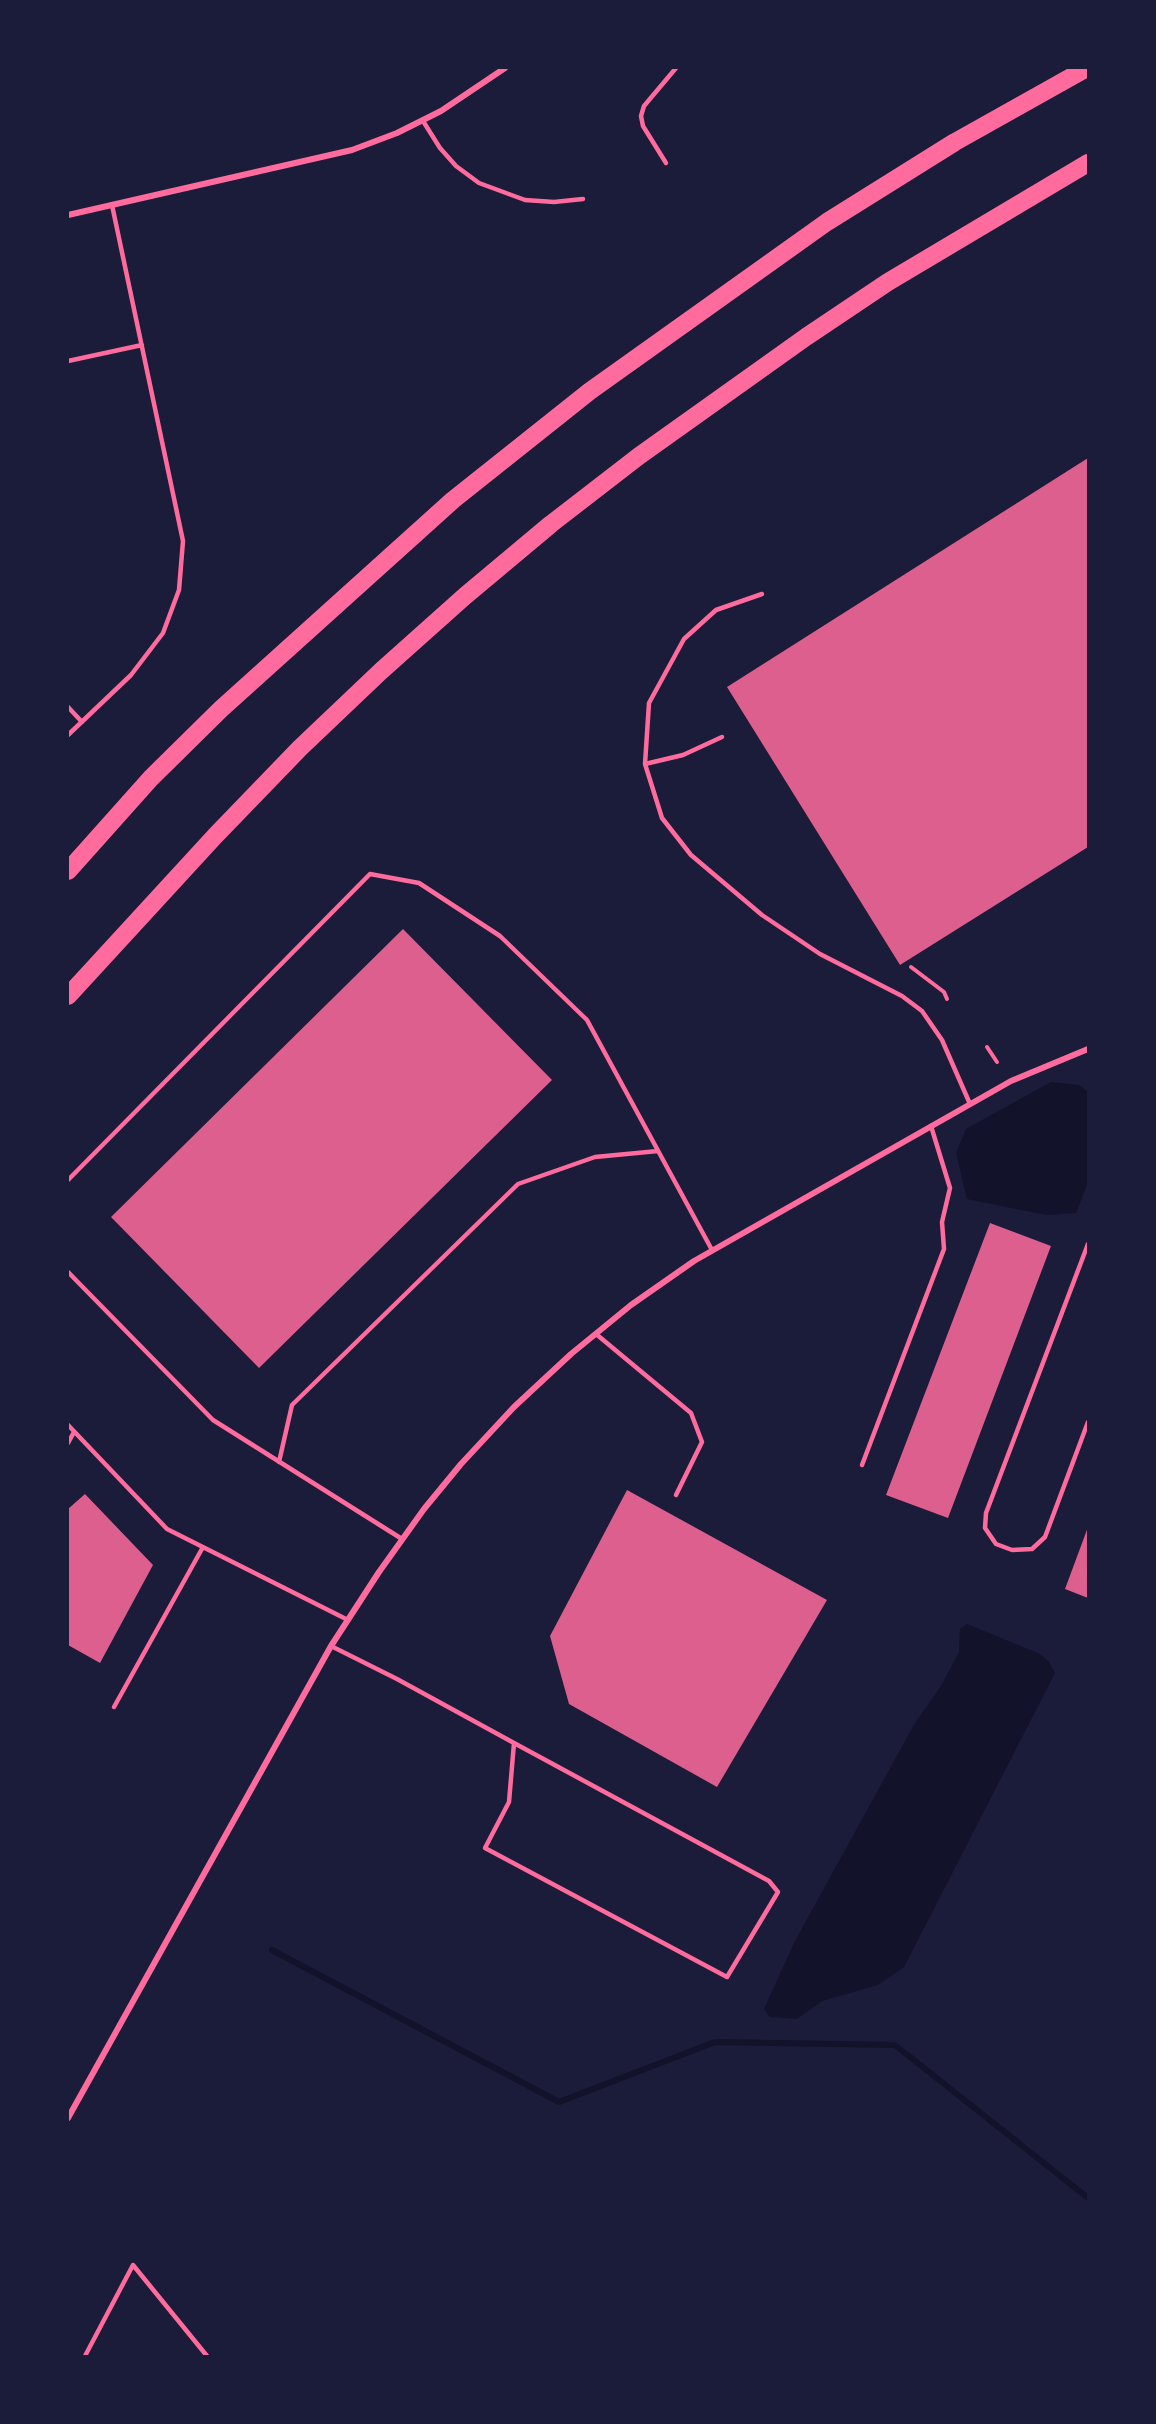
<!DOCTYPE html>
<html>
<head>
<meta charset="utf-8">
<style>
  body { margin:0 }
  #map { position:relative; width:1156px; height:2424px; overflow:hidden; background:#1b1b3a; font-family:"Open Sans",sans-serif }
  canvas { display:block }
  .frame { position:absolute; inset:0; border:69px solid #1b1b3a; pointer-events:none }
</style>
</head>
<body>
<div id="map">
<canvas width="1156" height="2424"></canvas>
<div class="frame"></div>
</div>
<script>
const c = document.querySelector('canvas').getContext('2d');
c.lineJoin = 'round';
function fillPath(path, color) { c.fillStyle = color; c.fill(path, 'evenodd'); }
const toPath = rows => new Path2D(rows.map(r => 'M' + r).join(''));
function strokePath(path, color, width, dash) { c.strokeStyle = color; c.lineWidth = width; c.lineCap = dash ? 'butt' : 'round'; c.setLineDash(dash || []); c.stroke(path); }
fillPath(toPath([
  [1051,1082,1079,1085,1088,1092,1088,1182,1076,1213,1046,1215,967,1199,956,1153,966,1129],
  [967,1624,1040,1654,1049,1662,1055,1673,904,1967,878,1985,822,2001,797,2019,770,2017,764,2009,795,1941,915,1723,941,1686,959,1652,960,1629]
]), '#12122b');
strokePath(toPath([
  [272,1950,559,2102,715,2042,895,2045,1088,2198]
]), '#12122b', 6);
fillPath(toPath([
  [1088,458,1088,847,900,965,727,687],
  [403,929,552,1080,259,1368,111,1217],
  [990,1223,1051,1246,948,1518,886,1495],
  [627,1490,827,1600,717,1787,569,1704,550,1636],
  [85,1494,153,1565,100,1663,68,1645,68,1509],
  [1088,1527,1088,1598,1065,1589]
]), '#dd5f8e');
strokePath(toPath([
  [911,967,944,992,947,999],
  [987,1047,997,1062]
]), '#ff6b9d', 4);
strokePath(toPath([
  [423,121,440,148,456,166,479,183,525,200,554,202,583,199],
  [666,163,643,126,641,116,644,106,676,68],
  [68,361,142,345],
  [762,594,716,610,684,639,649,703,645,764,662,818,691,855,762,915,820,954,902,996,922,1011,942,1040,970,1104],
  [68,707,82,722],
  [68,735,131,675,163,633,179,590,183,541,112,205],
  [645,764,683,755,722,737],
  [68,1180,370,874,419,883,500,936,587,1020,712,1250],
  [1088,1244,986,1513,985,1528,996,1544,1012,1550,1032,1549,1045,1537,1088,1422],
  [68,1272,213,1420,402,1539],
  [596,1334,691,1413,702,1442,676,1495],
  [68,1425,167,1529,348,1620],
  [68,1443,74,1432],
  [279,1462,292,1405,518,1184,595,1157,658,1151],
  [862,1465,944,1249,942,1222,950,1188,931,1126],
  [331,1646,397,1679,514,1743,769,1881,778,1892,727,1977,485,1848,509,1802,514,1743],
  [114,1707,203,1547],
  [85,2356,133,2265,207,2356]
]), '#ff6b9d', 4.5);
strokePath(toPath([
  [68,215,352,150,397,133,441,111,505,68],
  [68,2118,331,1646,379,1572,424,1509,461,1464,514,1407,571,1354,631,1305,694,1261,1011,1081,1088,1049]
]), '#ff6b9d', 6);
strokePath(toPath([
  [68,871,151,778,221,709,453,500,590,391,827,222,955,142,1087,68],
  [68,996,215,836,300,748,381,671,465,596,551,524,639,456,806,337,888,282,1088,163]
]), '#ff6b9d', 18);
</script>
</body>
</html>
